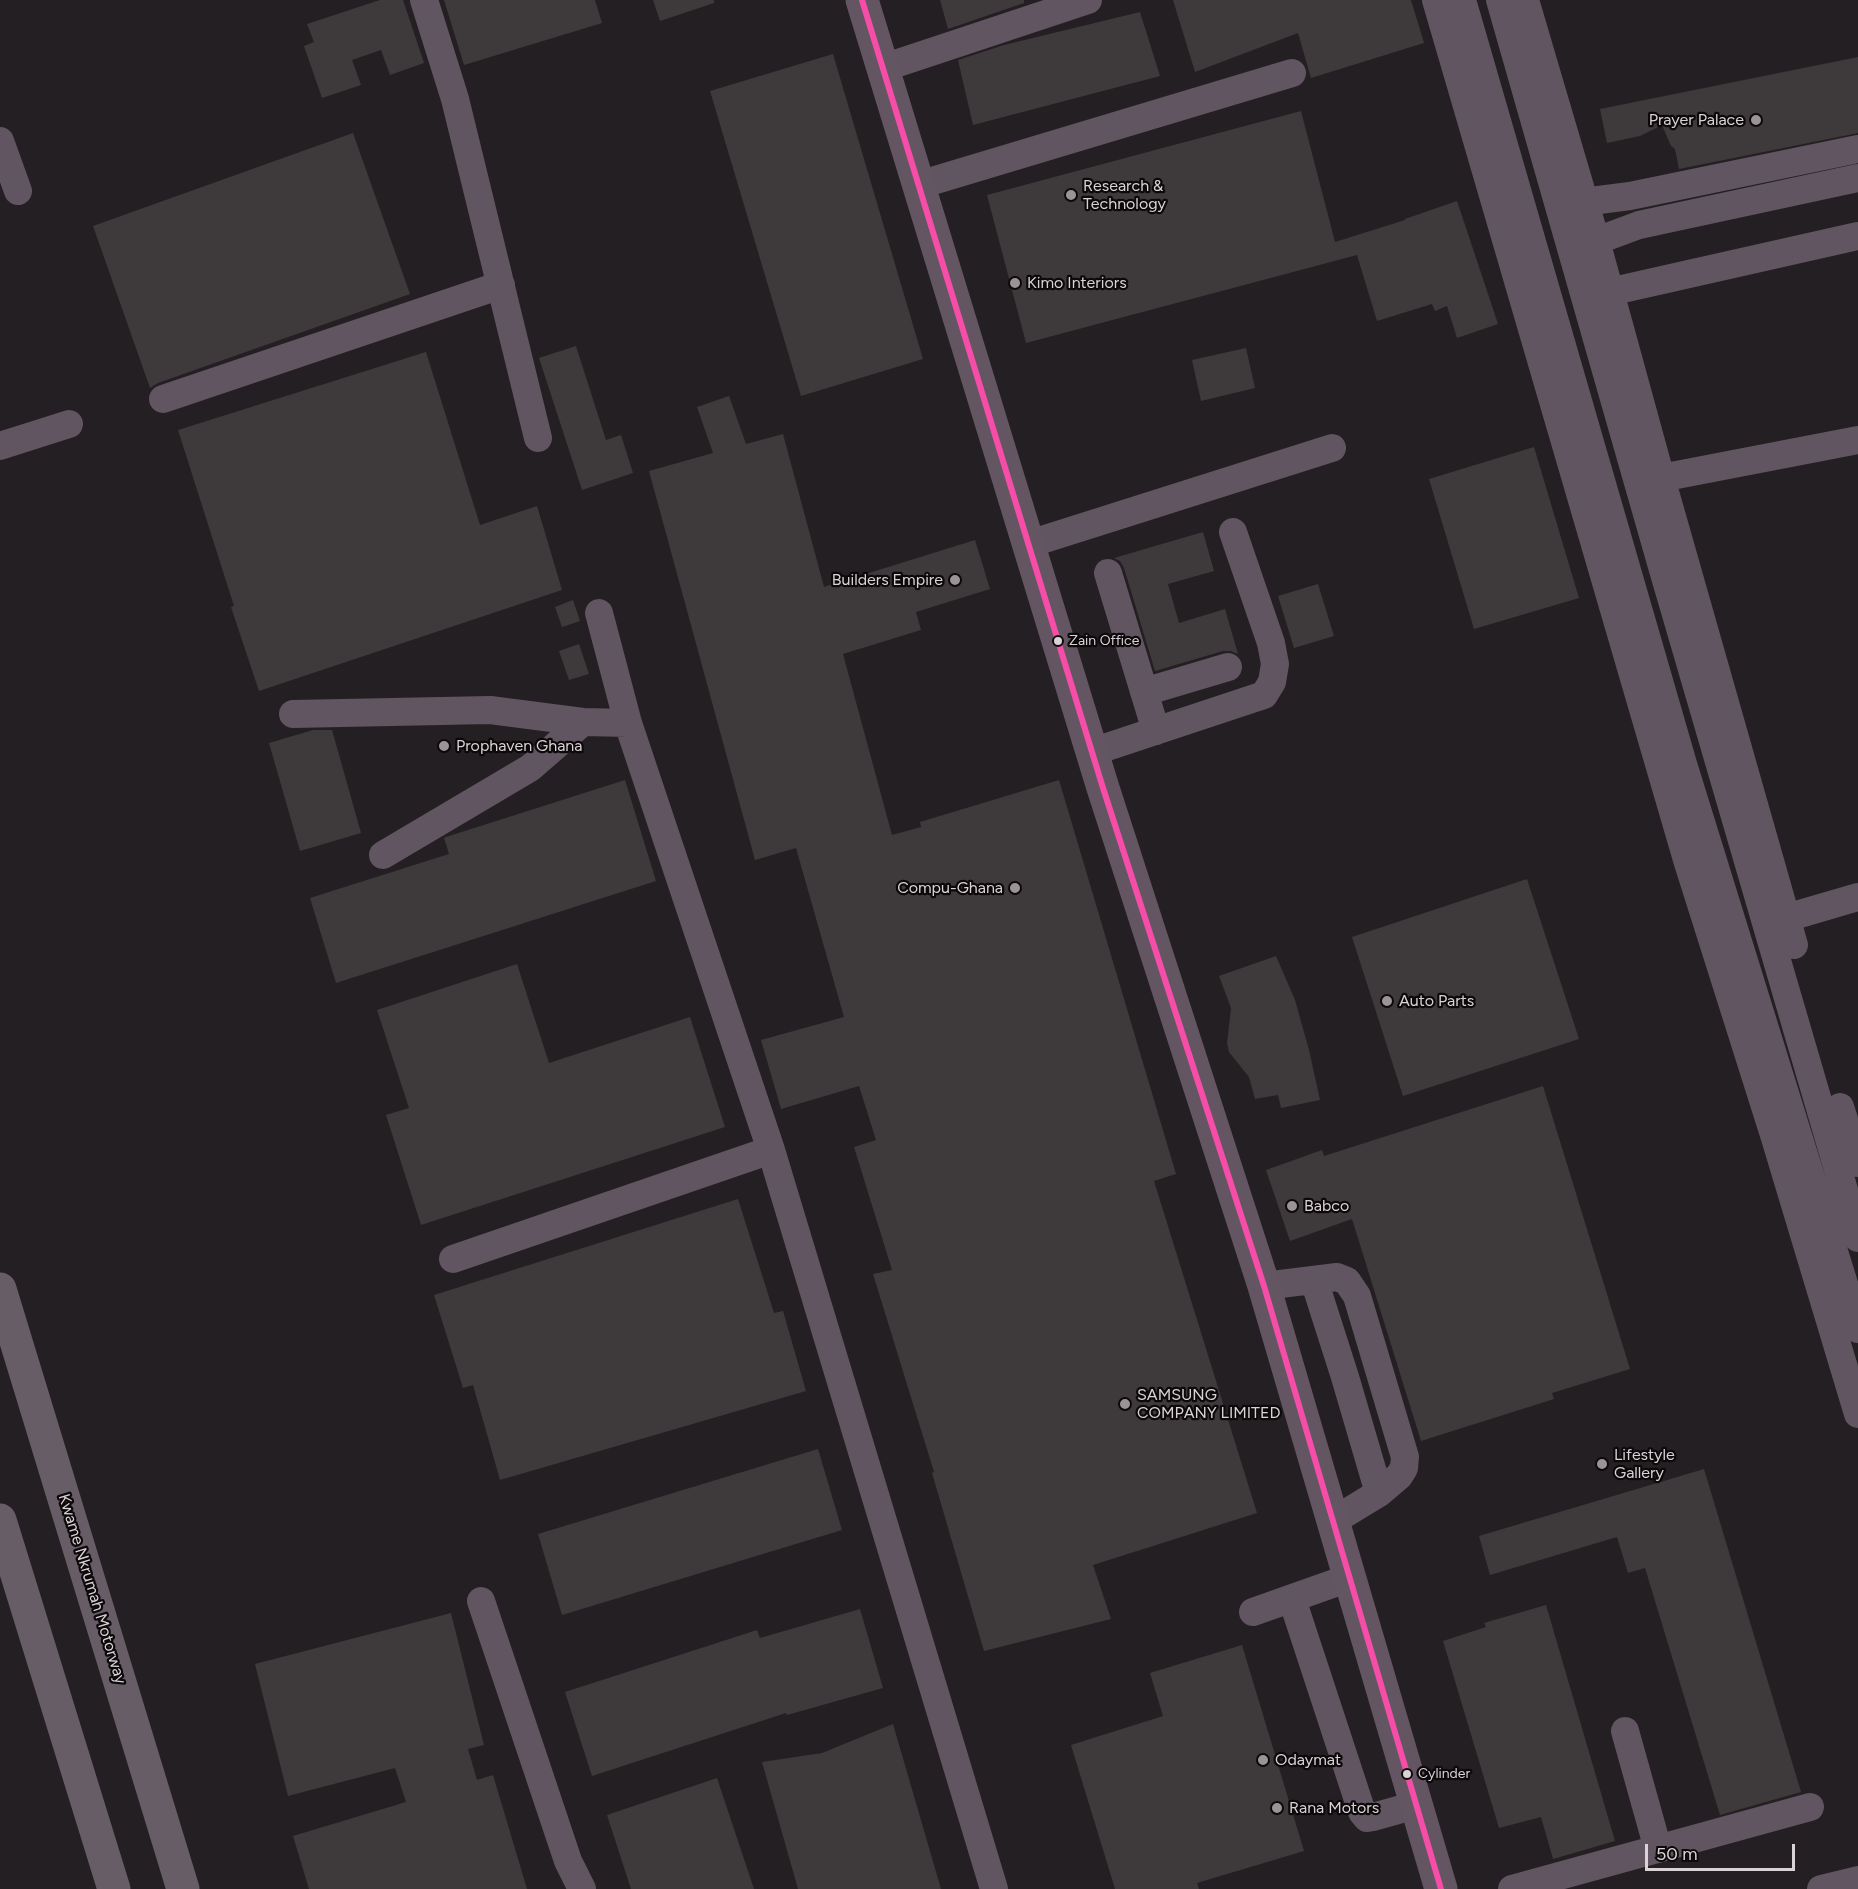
<!DOCTYPE html>
<html>
<head>
<meta charset="utf-8">
<style>
  body { margin:0 }
  #map { position:relative; width:1858px; height:1889px; overflow:hidden; background:#241f22; font-family:Figtree,sans-serif }
  canvas { display:block }
  .scale { position:absolute; left:1645px; top:1844px; width:150px; height:27px; box-sizing:border-box; border:3px solid #d9d3d6; border-top:0; padding-left:8px; font-size:18px; line-height:21px; white-space:nowrap; color:#d9d3d6; -webkit-text-stroke:4px #0d090b; paint-order:stroke }
</style>
</head>
<body>
<div id="map">
<canvas width="1858" height="1889"></canvas>
<div class="scale">50 m</div>
</div>
<script>
const c = document.querySelector('canvas').getContext('2d');
c.lineJoin = 'round';
function fillPath(path, color) { c.fillStyle = color; c.fill(path, 'evenodd'); }
const toPath = rows => new Path2D(rows.map(r => 'M' + r).join(''));
function strokePath(path, color, width, dash) { c.strokeStyle = color; c.lineWidth = width; c.lineCap = dash ? 'butt' : 'round'; c.setLineDash(dash || []); c.stroke(path); }
function label(font, color, halo, rows, align = 'center') {
  c.font = font + ' Figtree,sans-serif'; c.lineWidth = 4.5; c.setLineDash([]); c.textBaseline = 'middle'; c.strokeStyle = halo; c.fillStyle = color; for (const [text, x, y, turn = 0] of rows) {
    c.save(); c.translate(x, y); c.rotate((+turn || 0) * Math.PI / 180); c.textAlign = isNaN(turn) ? turn : align; if (halo) c.strokeText(text, 0, 0); c.fillText(text, 0, 0); c.restore();
  }
}
fillPath(toPath([
  [380,0,403,0,424,63,390,75,381,50,352,60,361,85,322,98,304,46,314,42,307,24],
  [444,0,595,0,602,23,464,65],
  [653,0,714,0,714,3,660,21],
  [940,0,1024,0,1024,3,948,29],
  [1173,0,1411,0,1424,43,1311,78,1298,33,1195,72],
  [1140,12,1160,76,973,125,958,60,1004,45],
  [833,54,923,359,801,396,710,91],
  [1858,57,1858,133,1679,169,1675,149,1671,146,1662,125,1640,136,1607,143,1600,109],
  [1301,111,1335,242,1405,220,1405,219,1457,201,1498,324,1457,338,1447,306,1435,311,1432,304,1377,321,1357,255,1026,343,987,195],
  [353,133,410,294,158,383,150,388,93,226],
  [576,346,606,440,621,435,633,473,582,490,539,358],
  [1246,348,1255,388,1201,401,1192,360],
  [426,352,480,525,537,506,562,590,259,691,231,607,234,606,178,430],
  [729,396,746,444,783,434,824,587,975,540,990,589,916,612,921,630,843,654,892,835,921,827,920,822,1059,780,1176,1174,1154,1181,1257,1513,1093,1565,1111,1619,984,1651,932,1473,934,1472,873,1274,892,1270,854,1147,876,1140,859,1086,781,1109,761,1040,844,1017,796,848,755,860,649,471,713,453,697,407],
  [1534,447,1579,598,1474,629,1429,479],
  [1203,532,1214,571,1168,584,1179,623,1225,609,1238,654,1231,651,1223,651,1155,671,1124,568,1120,561,1114,558],
  [1318,584,1334,636,1294,648,1278,596],
  [573,600,580,621,562,627,555,607],
  [579,644,589,674,569,680,559,651],
  [313,730,332,730,361,833,300,851,269,743],
  [625,780,656,881,336,983,310,898,449,854,444,838,446,837],
  [1527,879,1579,1039,1403,1096,1352,937],
  [1276,956,1295,1000,1309,1050,1320,1100,1281,1108,1278,1095,1255,1099,1249,1077,1229,1052,1227,1043,1231,1008,1219,976],
  [517,964,549,1063,690,1017,725,1127,421,1225,386,1115,409,1108,377,1010],
  [1543,1086,1630,1369,1552,1393,1554,1399,1421,1441,1352,1219,1290,1241,1266,1170,1322,1150,1324,1156],
  [738,1199,774,1313,783,1311,806,1391,500,1480,473,1385,463,1388,434,1295],
  [818,1449,842,1530,562,1615,538,1534],
  [1704,1469,1801,1792,1720,1815,1645,1568,1628,1573,1617,1537,1490,1575,1479,1536],
  [1546,1605,1615,1841,1553,1859,1541,1817,1499,1828,1443,1641,1486,1627,1484,1623],
  [860,1609,883,1688,787,1715,786,1713,592,1776,565,1692,757,1630,760,1638],
  [451,1613,484,1745,468,1749,477,1780,493,1775,527,1889,309,1889,293,1836,406,1802,395,1768,288,1796,255,1664],
  [1242,1645,1304,1851,1197,1883,1199,1889,1115,1889,1071,1745,1163,1716,1150,1673],
  [893,1724,941,1889,798,1889,762,1762,822,1753],
  [717,1778,754,1889,631,1889,607,1815]
]), '#3e3a3c');
strokePath(toPath([
  [424,0,455,99,538,438],
  [1436,0,1688,863,1775,1138,1858,1414],
  [1462,0,1683,764,1858,1329],
  [1500,0,1663,570,1858,1238],
  [1525,0,1596,241,1661,478,1794,945],
  [883,68,1088,0],
  [0,141,18,191],
  [919,185,1292,73],
  [1583,202,1630,196,1858,149],
  [1596,241,1639,225,1858,178],
  [1609,292,1858,236],
  [163,399,501,285],
  [0,446,69,424],
  [1661,478,1858,440],
  [1029,544,1332,448],
  [1108,573,1156,731],
  [599,613,628,723,771,1150,994,1889],
  [1144,692,1228,667],
  [293,714,490,710,583,722,628,723],
  [1092,752,1264,695,1272,682,1275,664,1271,643,1233,532],
  [383,855,530,768,583,722],
  [1786,918,1858,897],
  [1840,1107,1858,1163],
  [453,1259,771,1150],
  [1314,1280,1345,1377,1379,1493],
  [1264,1286,1337,1277,1347,1281,1357,1296,1405,1457,1404,1468,1399,1476,1379,1493,1333,1521],
  [1292,1599,1362,1812,1367,1818,1373,1817,1416,1805],
  [481,1601,568,1861,582,1889],
  [1253,1612,1349,1578],
  [1625,1731,1658,1849],
  [1512,1889,1810,1807],
  [1821,1889,1858,1880]
]), '#605560', 28);
strokePath(toPath([
  [862,0,1103,788,1264,1286,1441,1889]
]), '#635662', 33);
strokePath(toPath([
  [0,1289,183,1889],
  [0,1520,114,1889]
]), '#675d66', 33);
strokePath(toPath([
  [862,0,1103,788,1264,1286,1441,1889]
]), '#f54da8', 6);
for (const [x, y, r, color] of [
  [1756,120,6,"#9a9497"],
  [1071,195,6,"#9a9497"],
  [1015,283,6,"#9a9497"],
  [955,580,6,"#9a9497"],
  [1058,641,5,"#d9d3d6"],
  [444,746,6,"#9a9497"],
  [1015,888,6,"#9a9497"],
  [1387,1001,6,"#9a9497"],
  [1292,1206,6,"#9a9497"],
  [1125,1404,6,"#9a9497"],
  [1602,1464,6,"#9a9497"],
  [1263,1760,6,"#9a9497"],
  [1407,1774,5,"#d9d3d6"],
  [1277,1808,6,"#9a9497"]
]) { const dot = new Path2D(); dot.arc(x, y, r, 0, 2 * Math.PI); c.fillStyle = color; c.fill(dot); strokePath(dot, '#0d090b', 2); }
label('14px', '#d9d3d6', '#0d090b', [
  ["Zain Office",1069,641],
  ["Cylinder",1418,1774]
], 'left');
label('16px', '#d9d3d6', '#0d090b', [
  ["Prayer Palace",1744,120,"right"],
  ["Research &",1083,186],
  ["Technology",1083,204],
  ["Kimo Interiors",1027,283],
  ["Builders Empire",943,580,"right"],
  ["Prophaven Ghana",456,746],
  ["Compu-Ghana",1003,888,"right"],
  ["Auto Parts",1399,1001],
  ["Babco",1304,1206],
  ["SAMSUNG",1137,1395],
  ["COMPANY LIMITED",1137,1413],
  ["Lifestyle",1614,1455],
  ["Gallery",1614,1473],
  ["Odaymat",1275,1760],
  ["Rana Motors",1289,1808]
], 'left');
label('16px', '#d9d3d6', '#0d090b', [
  ["Kwame Nkrumah Motorway",92,1589,73]
]);
</script>
</body>
</html>
